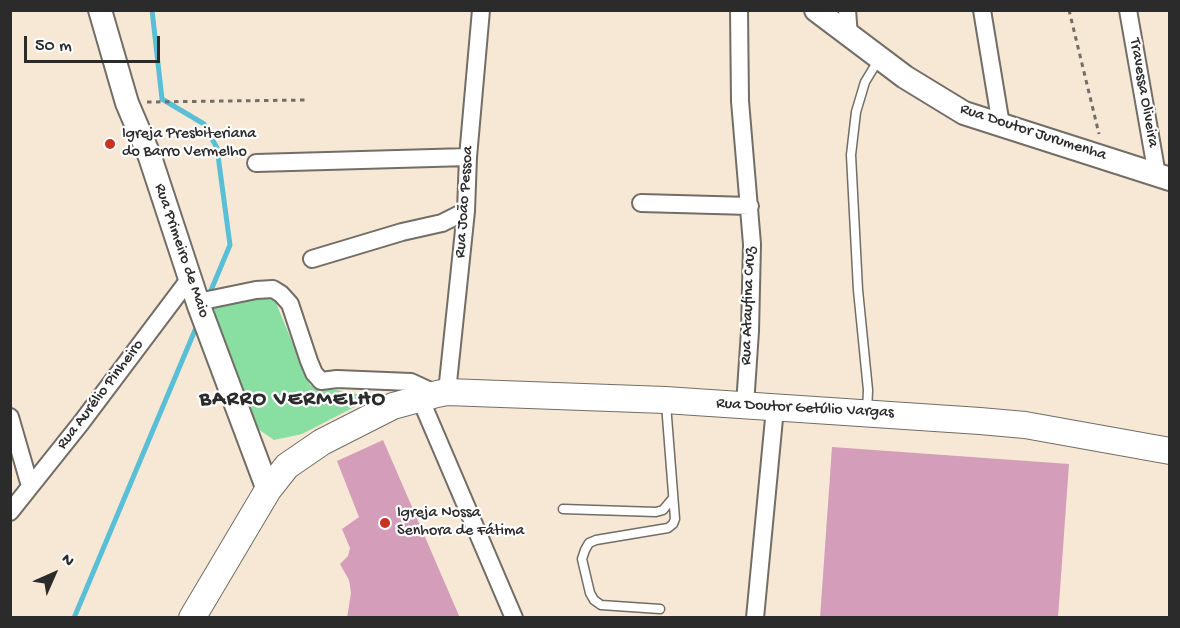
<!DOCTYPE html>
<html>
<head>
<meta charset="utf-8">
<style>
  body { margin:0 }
  #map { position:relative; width:1180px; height:628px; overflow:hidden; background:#f6e8d4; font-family:"Gochi Hand",sans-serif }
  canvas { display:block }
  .frame { position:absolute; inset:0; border:12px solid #2b2b2b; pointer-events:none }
  .north { position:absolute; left:24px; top:544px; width:60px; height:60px; -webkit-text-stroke:4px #fff; paint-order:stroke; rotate:45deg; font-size:16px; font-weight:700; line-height:24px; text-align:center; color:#2b2b2b }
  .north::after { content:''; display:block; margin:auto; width:21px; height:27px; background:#2b2b2b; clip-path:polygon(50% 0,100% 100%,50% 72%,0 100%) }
  .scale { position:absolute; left:24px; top:36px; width:136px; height:27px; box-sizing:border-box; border:3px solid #2b2b2b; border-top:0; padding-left:8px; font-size:18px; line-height:21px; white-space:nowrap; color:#2b2b2b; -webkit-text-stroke:4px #fff; paint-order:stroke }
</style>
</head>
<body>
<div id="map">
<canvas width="1180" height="628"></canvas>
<div class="frame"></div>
<div class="north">N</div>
<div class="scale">50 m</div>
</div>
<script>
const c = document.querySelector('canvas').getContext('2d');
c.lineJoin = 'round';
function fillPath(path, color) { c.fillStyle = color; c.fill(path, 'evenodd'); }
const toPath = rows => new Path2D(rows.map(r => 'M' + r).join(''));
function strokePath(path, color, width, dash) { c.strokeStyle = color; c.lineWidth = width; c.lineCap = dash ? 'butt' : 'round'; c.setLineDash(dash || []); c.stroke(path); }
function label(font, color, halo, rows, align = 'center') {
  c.font = font + ' "Gochi Hand",sans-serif'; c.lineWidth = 4.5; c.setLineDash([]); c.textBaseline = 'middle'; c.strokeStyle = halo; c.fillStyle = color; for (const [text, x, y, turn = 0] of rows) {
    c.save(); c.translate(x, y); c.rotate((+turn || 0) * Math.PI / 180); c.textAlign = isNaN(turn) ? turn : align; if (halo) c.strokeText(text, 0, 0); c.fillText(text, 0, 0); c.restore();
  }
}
fillPath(toPath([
  [271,291,310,385,374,397,302,434,274,440,255,427,242,407,213,306]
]), '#89dea1');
strokePath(toPath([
  [152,10,162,99,204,124,217,148,230,245,209,295],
  [74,618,198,323]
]), '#58bfd6', 5);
fillPath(toPath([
  [383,440,393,463,460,618,347,618,351,593,349,580,340,564,348,556,350,548,342,529,359,517,337,461],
  [832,447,1069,464,1058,618,820,618]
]), '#d49dba');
const lane = toPath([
  [867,412,868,390,858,290,851,155,856,112,865,82,879,59],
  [563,509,656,512,663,510,673,498],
  [660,609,601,605,594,600,590,593,582,559,585,550,589,543,596,540,668,528,673,524,675,519,666,404]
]);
const street = toPath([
  [739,10,740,101,752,244,750,331,745,405],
  [847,10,849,36],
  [982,10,1001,125],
  [1128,10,1157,175],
  [256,163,468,157],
  [641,203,750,206],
  [312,259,402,232,442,223,466,211],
  [198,302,256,290,273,289,281,294,290,304,309,361,314,373,321,381,337,379,411,382,437,394],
  [447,392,466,211,468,157,481,10],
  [420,398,514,618],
  [10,417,30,486],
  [10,512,81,423,190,278],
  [755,618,775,408]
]);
const secondary = toPath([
  [100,10,127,103,150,157,199,306,268,490],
  [816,10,905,77,964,113,1170,179]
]);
const primary = toPath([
  [192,618,268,490,287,466,322,442,393,406,437,394,447,392,665,400,980,421,1025,425,1170,451]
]);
strokePath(lane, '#726d66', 11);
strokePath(street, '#726d66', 20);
strokePath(secondary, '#726d66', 26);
strokePath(primary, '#726d66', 28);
strokePath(toPath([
  [1069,10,1099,134],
  [147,102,306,100]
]), '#726d66', 3, [4.5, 4.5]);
strokePath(lane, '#fff', 8);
strokePath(street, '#fff', 16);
strokePath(secondary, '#fff', 22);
strokePath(primary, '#fff', 26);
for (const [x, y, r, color] of [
  [110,144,6,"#c8321e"],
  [385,523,6,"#c8321e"]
]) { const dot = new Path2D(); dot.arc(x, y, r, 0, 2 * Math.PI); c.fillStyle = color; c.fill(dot); strokePath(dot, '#fff', 2); }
label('16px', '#2b2b2b', '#fff', [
  ["Travessa Oliveira",1143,93,80],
  ["Rua Doutor Jurumenha",1033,133,18],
  ["Rua João Pessoa",465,202,-86],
  ["Rua Primeiro de Maio",181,251,71],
  ["Rua Ataufina Cruz",749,306,-88],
  ["Rua Aurélio Pinheiro",101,395,-53],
  ["Rua Doutor Getúlio Vargas",805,409,3]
]);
label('16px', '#2b2b2b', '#fff', [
  ["Igreja Presbiteriana",122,135],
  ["do Barro Vermelho",122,153],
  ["Igreja Nossa",397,514],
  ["Senhora de Fátima",397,532]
], 'left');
c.letterSpacing = '1.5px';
label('bold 22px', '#2b2b2b', '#fff', [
  ["BARRO VERMELHO",293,401]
]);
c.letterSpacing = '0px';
</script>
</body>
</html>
